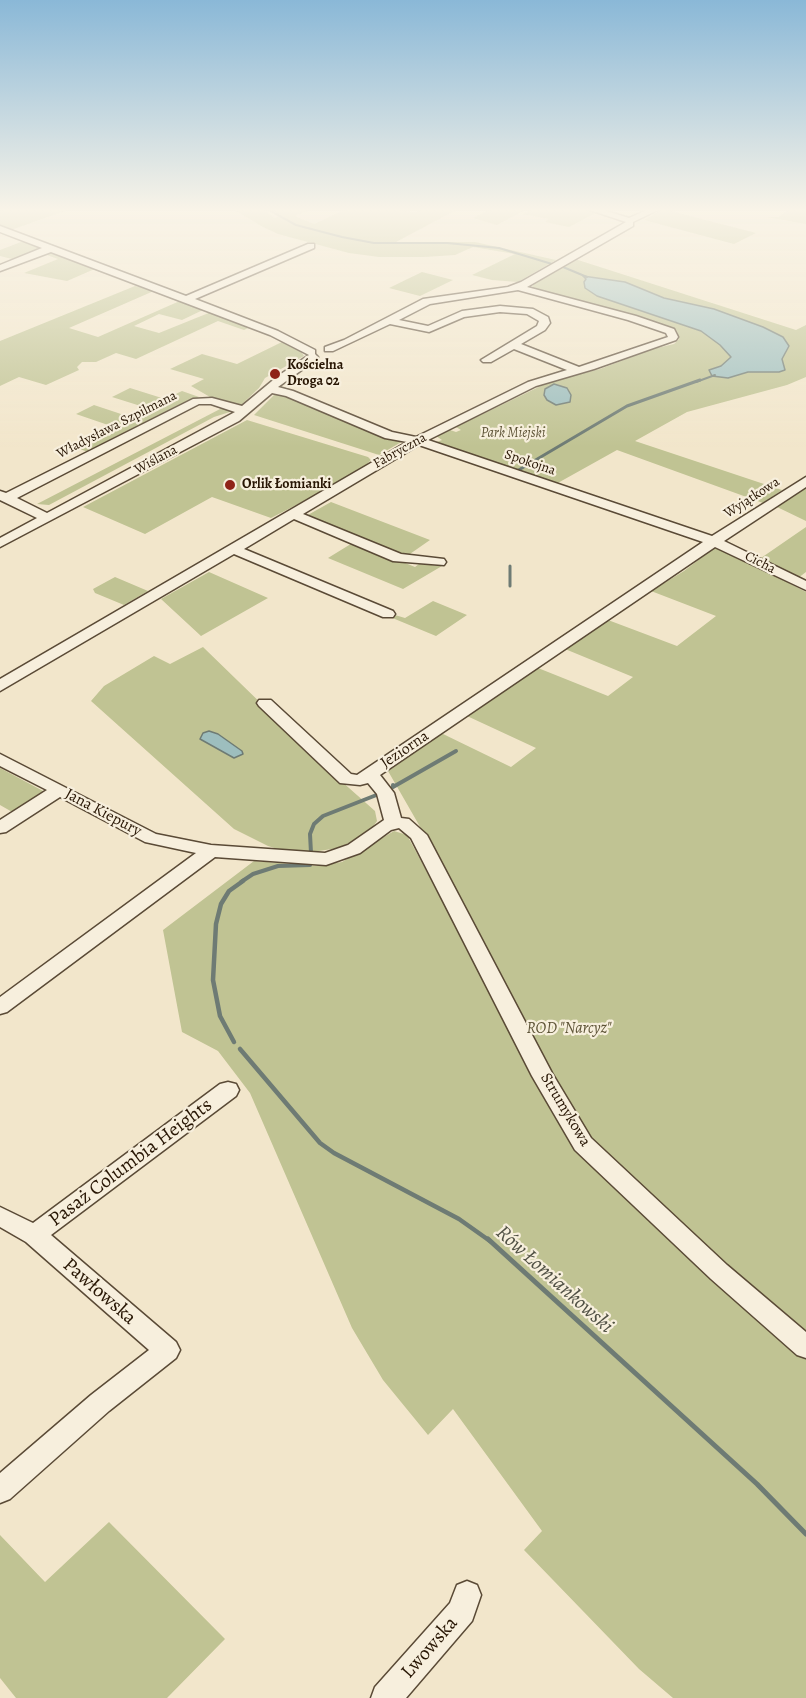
<!DOCTYPE html>
<html>
<head>
<meta charset="utf-8">
<style>
  body { margin:0 }
  canvas { display:block; background:#f2e6cb }
</style>
</head>
<body>
<canvas width="806" height="1698"></canvas>
<script>
const c = document.querySelector('canvas').getContext('2d');
c.lineJoin = 'round';
function fillPath(path, color) { c.fillStyle = color; c.fill(path, 'evenodd'); }
const toPath = rows => new Path2D(rows.map(r => 'M' + r).join(''));
function strokePath(path, color, width, dash) { c.strokeStyle = color; c.lineWidth = width; c.lineCap = dash ? 'butt' : 'round'; c.setLineDash(dash || []); c.stroke(path); }
function label(font, color, halo, rows, align = 'center') {
  c.font = font + ' Alegreya,serif'; c.lineWidth = 4.5; c.setLineDash([]); c.textBaseline = 'middle'; c.strokeStyle = halo; c.fillStyle = color; for (const [text, x, y, turn = 0] of rows) {
    c.save(); c.translate(x, y); c.rotate((+turn || 0) * Math.PI / 180); c.textAlign = isNaN(turn) ? turn : align; if (halo) c.strokeText(text, 0, 0); c.fillText(text, 0, 0); c.restore();
  }
}
fillPath(toPath([
  [6,209,70,209,11,230,0,226,0,211],
  [233,209,262,209,275,218,281,216,272,209,311,209,295,216,314,224,347,209,394,209,415,213,425,209,458,209,396,242,475,242,556,260,518,282,492,280,472,275,515,254,473,247,455,255,424,257,379,257,349,253,278,234,261,226],
  [491,209,517,209,525,210,497,225,473,218],
  [533,209,588,209,598,212,569,227,545,222,548,219,523,214],
  [663,209,756,233,734,244,644,220],
  [791,209,806,209,806,224,766,217,778,217],
  [26,240,47,249,16,260,0,256,0,250],
  [52,250,97,268,67,281,24,273,58,259,47,255,40,255],
  [575,259,796,330,806,325,806,377,787,385,687,412,635,441,782,490,763,503,617,450,556,484,434,443,442,440,436,436,450,430,456,432,461,430,456,427,549,382,600,369,653,349,674,344,679,339,677,331,669,327,632,314,532,289,533,284],
  [422,272,453,280,420,296,389,288],
  [135,286,156,290,69,328,98,337,182,300,205,309,182,320,159,314,134,326,159,333,211,312,250,327,244,330,218,321,136,359,116,353,96,362,82,362,77,367,79,370,46,385,19,377,0,386,0,341],
  [284,341,299,349,304,356,265,378,259,388,239,407,210,397,191,386,204,379,170,369,202,354,237,364],
  [130,388,165,399,182,391,199,397,91,453,71,446,111,426,76,414,94,405,130,417,147,408,112,397],
  [275,394,280,394,390,440,403,441,379,455,254,415],
  [222,408,233,411,214,417,49,505,37,504],
  [247,420,368,457,371,460,358,473,271,518,212,497,145,534,83,507],
  [806,485,806,521,777,507],
  [331,502,430,540,407,556,306,516],
  [806,527,806,572,798,578,761,558],
  [354,542,415,567,419,564,442,566,403,589,328,558],
  [714,548,724,549,806,592,806,1341,586,1143,423,832,388,771,441,733,511,767,536,748,467,716,538,668,608,696,633,677,565,649,608,620,677,646,716,616,651,591,684,571],
  [209,572,268,598,201,636,161,599],
  [115,577,148,591,124,605,95,593,93,589],
  [433,601,467,615,436,636,390,617,395,615,405,618],
  [203,647,340,780,375,811,377,821,368,834,338,848,319,851,288,852,268,846,234,829,91,701,104,686,154,656,170,664],
  [0,768,45,792,14,813,0,805],
  [394,831,407,835,448,911,453,909,577,1146,806,1356,806,1698,673,1698,639,1669,524,1550,542,1531,453,1409,428,1435,383,1380,352,1328,250,1093,218,1051,182,1032,163,930,254,861,316,866,342,862],
  [109,1522,225,1639,167,1698,16,1698,0,1678,0,1535,45,1582]
]), '#c0c393');
const water = toPath([
  [583,276,625,282,664,298,714,309,763,327,783,337,789,346,782,359,785,370,779,372,748,372,728,378,712,376,709,370,721,366,731,357,720,345,701,331,597,296,585,288,584,282,586,279,583,276],
  [554,384,567,388,571,395,570,402,556,405,547,400,544,395,545,389,554,384],
  [209,731,218,734,242,751,243,754,234,758,200,739,203,733,209,731]
]);
fillPath(water, '#9dbebe');
strokePath(water, '#6e7b74', 1.5);
strokePath(toPath([
  [267,209,296,225,342,237,374,243,447,243,499,248,552,264],
  [563,267,587,277],
  [696,382,715,375]
]), '#6e7b74', 2);
strokePath(toPath([
  [517,471,627,406,700,380],
  [510,566,510,586]
]), '#6e7b74', 3);
strokePath(toPath([
  [393,785,393,787,456,751],
  [311,853,310,834,314,824,323,816,379,794],
  [241,882,253,874,278,866,310,865]
]), '#6e7b74', 4);
strokePath(toPath([
  [234,1042,220,1016,213,980,216,924,221,904,229,891,243,881],
  [240,1049,320,1143,334,1153,459,1219,490,1241]
]), '#6e7b74', 4.5);
strokePath(toPath([
  [488,1239,757,1484,806,1534]
]), '#6e7b74', 5);
const minor = toPath([
  [587,209,600,209,629,218,649,209,660,209,633,222,633,226,527,287,636,316,674,329,678,337,676,340,594,369,536,386,428,440,712,536,806,477,806,487,724,541,806,581,806,590,715,547,380,775,394,793,401,818,409,819,427,835,552,1073,591,1138,727,1265,806,1332,806,1358,797,1355,711,1279,575,1150,532,1076,411,838,399,828,391,830,360,853,326,865,215,857,7,1012,0,1014,0,997,196,853,145,842,60,797,6,832,0,833,0,820,47,790,0,766,0,754,156,834,211,845,325,853,348,845,384,820,377,794,368,783,360,785,340,783,259,706,257,703,259,700,271,700,351,774,357,775,703,542,419,445,303,514,401,554,444,559,446,562,444,565,393,561,294,519,244,549,393,611,395,614,393,617,383,617,234,554,0,691,0,679,407,442,385,438,286,396,272,393,239,421,0,547,0,538,37,518,0,500,0,491,6,493,193,399,212,398,242,406,278,376,309,355,270,335,51,252,0,271,0,265,42,248,0,232,0,226,186,296,308,244,314,244,314,248,195,299,278,331,315,350,315,354,318,357,317,359,278,387,293,391,392,432,416,437,528,382,567,370,514,349,491,362,483,362,481,360,537,326,539,321,527,314,500,312,464,317,429,332,390,324,333,351,325,351,325,347,344,340,423,299,508,287,521,282,626,222,587,209],
  [518,290,628,320,666,333,668,337,579,367,521,344,545,330,550,323,548,317,533,309,500,306,462,311,428,326,399,320,430,304,518,290],
  [199,404,211,404,235,412,47,513,17,498,199,404],
  [228,1082,236,1084,239,1090,236,1096,51,1235,176,1342,180,1350,176,1358,109,1411,10,1499,0,1503,0,1473,91,1395,149,1350,26,1242,0,1227,0,1207,33,1223,220,1084,228,1082],
  [467,1581,477,1585,481,1595,472,1621,406,1698,371,1698,375,1687,450,1603,457,1585,467,1581]
]);
strokePath(minor, '#5a4a36', 3);
fillPath(minor, '#f7efdd');
const sky = c.createLinearGradient(0, 0, 0, 447);
sky.addColorStop(0, '#8ab8d7');
sky.addColorStop(0.47, '#f9f4e8');
sky.addColorStop(1, '#f9f4e800');
c.fillStyle = sky;
c.fillRect(0, 0, 806, 447);
for (const [x, y, r, color] of [
  [275,374,6,"#8f2418"],
  [230,485,6,"#8f2418"]
]) { const dot = new Path2D(); dot.arc(x, y, r, 0, 2 * Math.PI); c.fillStyle = color; c.fill(dot); strokePath(dot, '#f7efdd', 2); }
label('bold 14px', '#281604', '#f7efdd', [
  ["Kościelna",287,366],
  ["Droga 02",287,382],
  ["Orlik Łomianki",242,485]
], 'left');
label('14px', '#281604', '#f7efdd', [
  ["Władysława Szpilmana",117,425,-27],
  ["Fabryczna",400,451,-29],
  ["Wiślana",156,460,-28],
  ["Spokojna",530,463,19],
  ["Wyjątkowa",752,498,-33],
  ["Cicha",760,563,27]
]);
label('italic 14px', '#5d5336', '#f7efdd', [
  ["Park Miejski",513,434]
]);
label('16px', '#281604', '#f7efdd', [
  ["Jeziorna",405,750,-34],
  ["Jana Kiepury",103,813,28],
  ["Strumykowa",565,1110,59]
]);
label('italic 16px', '#5d5336', '#f7efdd', [
  ["ROD \"Narcyz\"",569,1029]
]);
label('20px', '#281604', '#f7efdd', [
  ["Pasaż Columbia Heights",131,1163,-37],
  ["Pawłowska",99,1292,41],
  ["Lwowska",430,1648,-49]
]);
label('italic 21px', '#515145', '#f7efdd', [
  ["Rów Łomiankowski",554,1280,42]
]);
</script>
</body>
</html>
